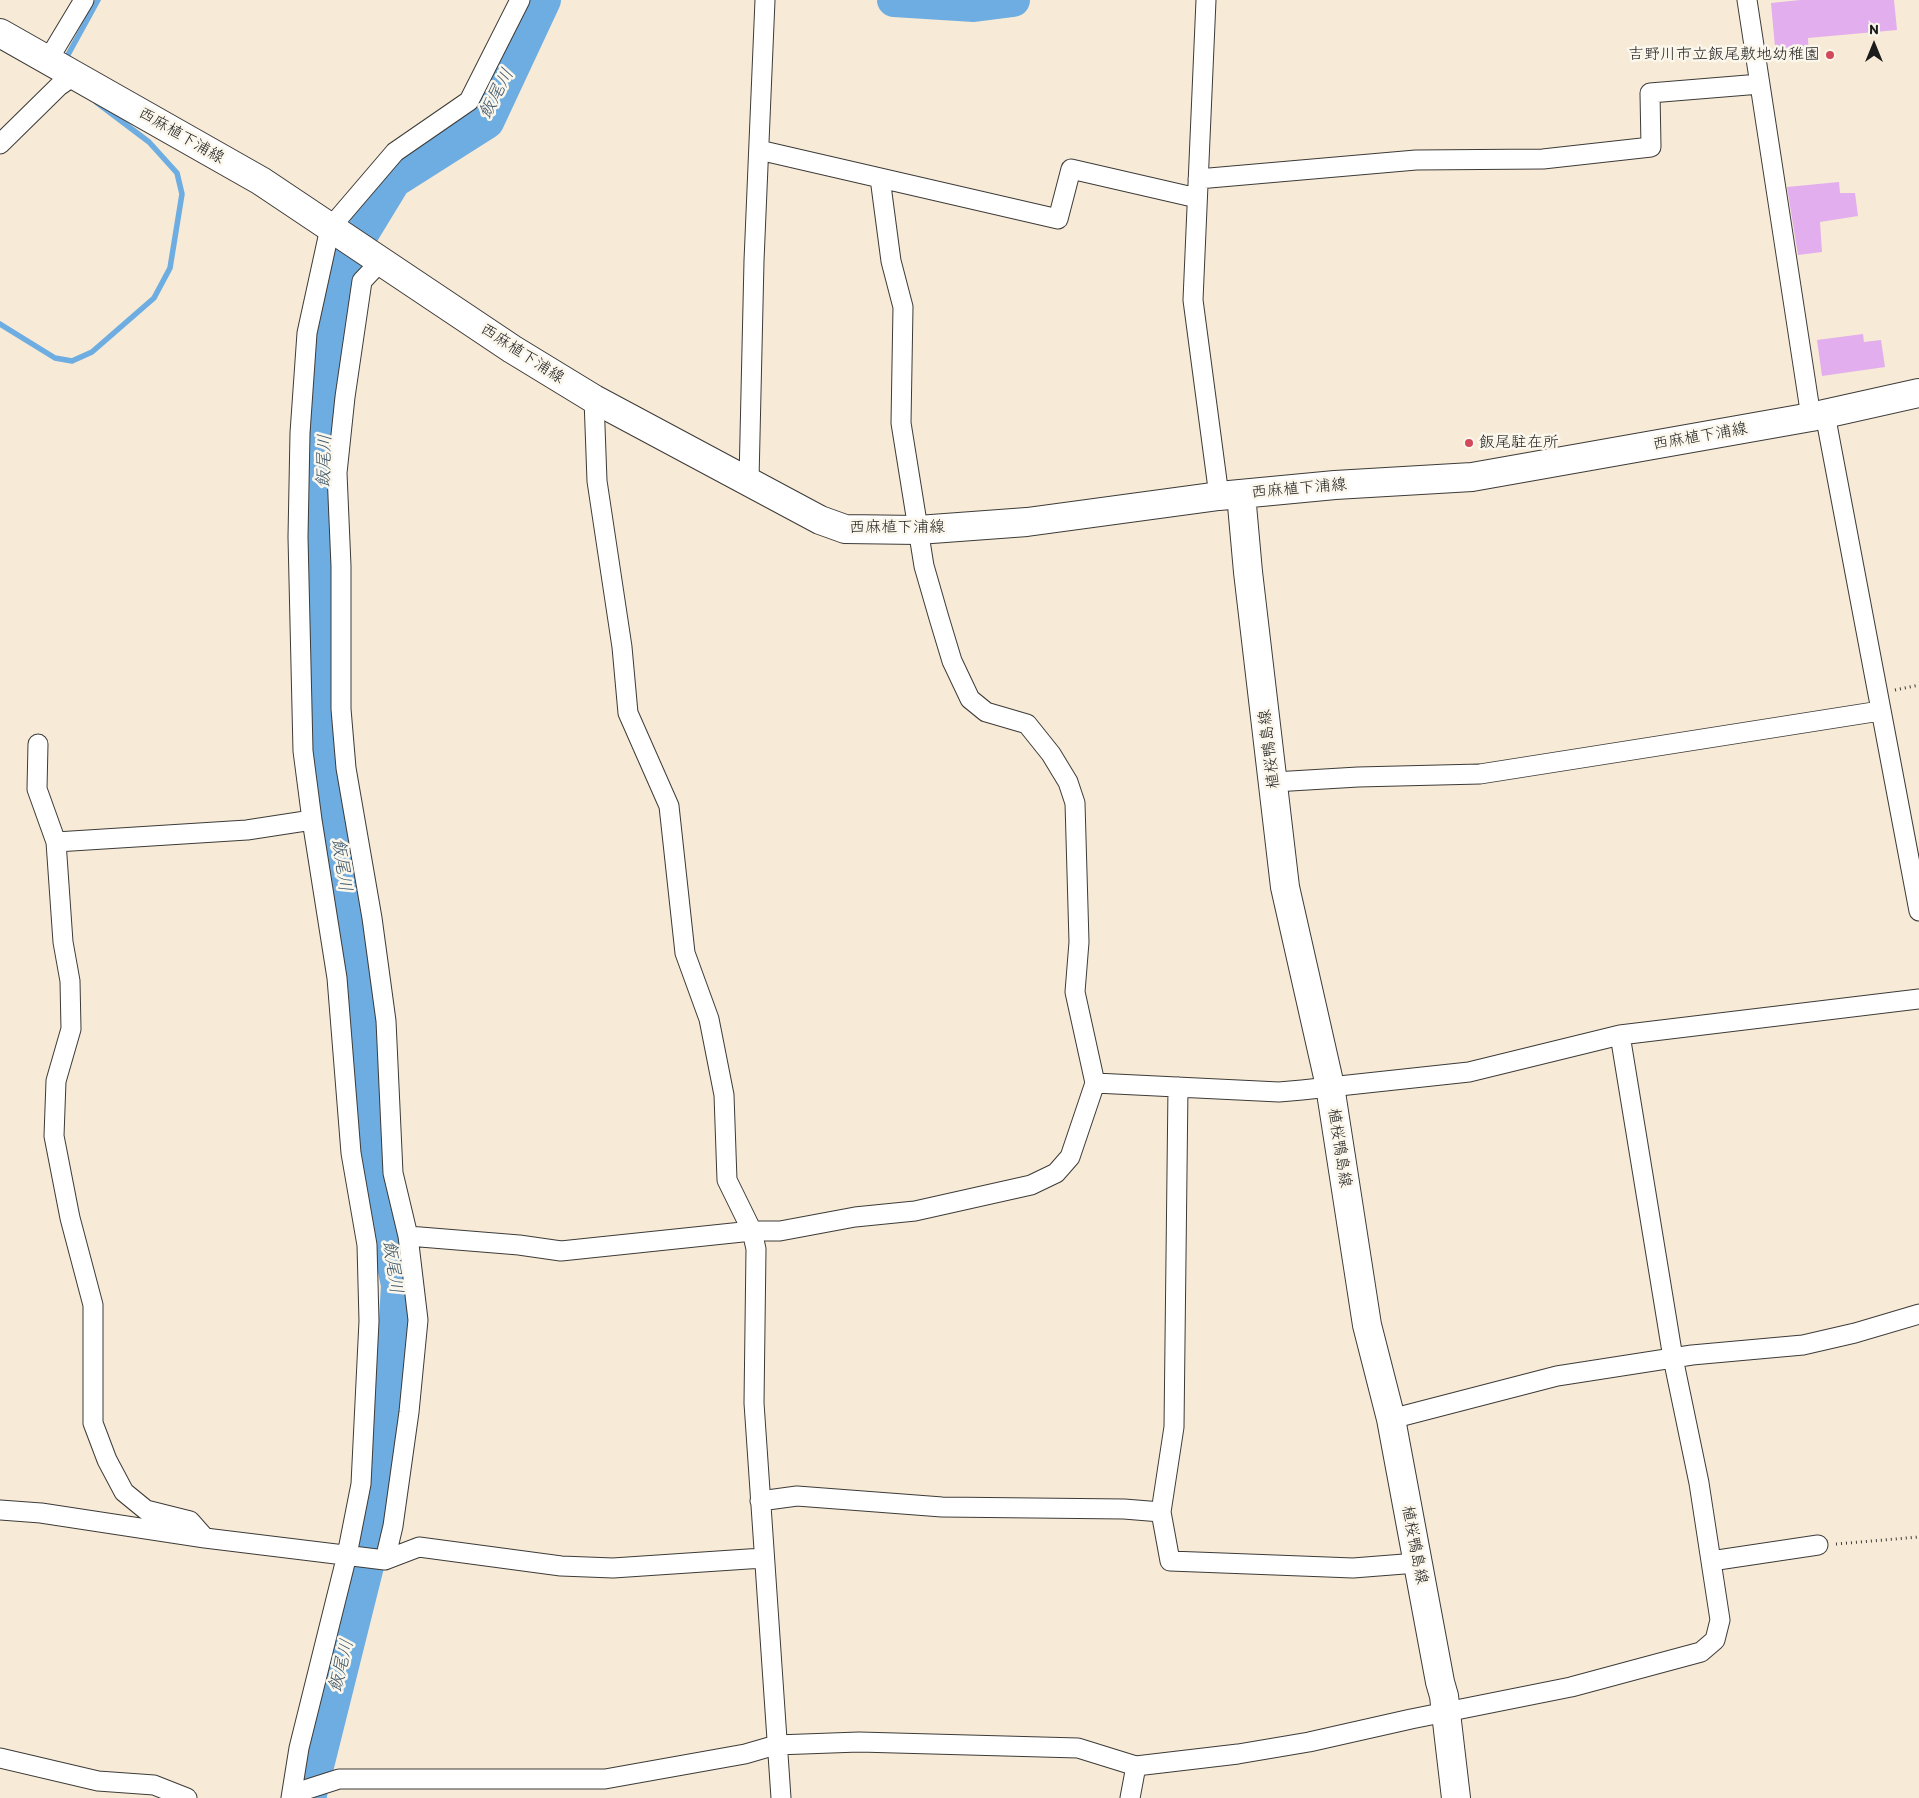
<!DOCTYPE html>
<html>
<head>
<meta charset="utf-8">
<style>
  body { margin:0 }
  #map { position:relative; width:1919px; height:1798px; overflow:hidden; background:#f7ead6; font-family:Itim,sans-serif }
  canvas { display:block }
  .north { position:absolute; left:1849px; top:20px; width:50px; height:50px; -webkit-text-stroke:4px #fbf7ec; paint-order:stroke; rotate:0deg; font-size:14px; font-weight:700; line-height:20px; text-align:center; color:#1c1c1c }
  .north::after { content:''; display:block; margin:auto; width:18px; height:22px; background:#1c1c1c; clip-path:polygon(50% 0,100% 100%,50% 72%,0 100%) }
</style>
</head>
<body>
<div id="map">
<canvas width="1919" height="1798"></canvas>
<div class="north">N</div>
</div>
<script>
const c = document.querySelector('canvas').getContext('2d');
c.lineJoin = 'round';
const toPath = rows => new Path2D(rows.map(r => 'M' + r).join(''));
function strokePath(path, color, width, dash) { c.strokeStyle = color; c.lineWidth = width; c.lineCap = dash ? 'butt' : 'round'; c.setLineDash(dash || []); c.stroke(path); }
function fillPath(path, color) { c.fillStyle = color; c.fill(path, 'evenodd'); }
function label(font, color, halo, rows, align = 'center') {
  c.font = font + ' Itim,"Klee One",sans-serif'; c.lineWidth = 5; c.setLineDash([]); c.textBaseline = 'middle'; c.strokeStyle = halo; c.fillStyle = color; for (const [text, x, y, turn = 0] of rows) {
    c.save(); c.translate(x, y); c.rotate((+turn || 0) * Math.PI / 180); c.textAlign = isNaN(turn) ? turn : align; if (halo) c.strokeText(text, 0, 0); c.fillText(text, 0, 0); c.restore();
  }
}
strokePath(toPath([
  [64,62,98,0],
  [0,324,55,358,72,361,92,352,154,298,170,268,182,194,177,173,149,142,96,102]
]), '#6dade1', 5.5);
strokePath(toPath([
  [894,0,974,5,1013,0],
  [309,1798,375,1534,393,1374,398,1285,378,1190,364,1036,327,760,324,492,330,333,341,268,394,181,487,122,544,0]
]), '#6dade1', 34);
fillPath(toPath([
  [1800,0,1894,0,1897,30,1808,38,1809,55,1776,58,1771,3],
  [1839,182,1840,193,1855,193,1858,216,1820,222,1822,252,1798,255,1787,187],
  [1863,334,1864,342,1881,340,1885,367,1822,376,1817,340]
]), '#e2aeee');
const minor = toPath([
  [1206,0,1193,300,1219,496],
  [1747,0,1811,417],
  [48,60,84,0],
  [0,144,59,86,75,75],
  [759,150,1058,219,1071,169,1197,198],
  [1198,179,1416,160,1543,159,1651,147,1650,93,1760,84],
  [381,261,362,281,345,397,337,473,341,566,341,709,346,768,372,918,386,1021,393,1173,408,1236,418,1320,409,1412,393,1526,385,1560],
  [594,399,597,481,622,647,628,713,669,806,685,953,709,1019,724,1095,727,1180,752,1231,756,1249,754,1403,781,1798],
  [1825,414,1919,911],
  [749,480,754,261,765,0],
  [38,744,37,789,56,842,63,942,70,981,71,1029,56,1081,54,1136,70,1218,93,1305,93,1423,107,1460,124,1492,146,1510,190,1521,205,1538],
  [1274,782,1358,777,1480,774,1880,711],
  [56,842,247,830,312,820],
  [1095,1083,1279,1092,1302,1090,1469,1072,1620,1035,1919,999],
  [408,1236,519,1245,561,1251,752,1231,780,1231,855,1217,915,1211,1031,1185,1056,1173,1070,1157,1095,1083,1075,992,1079,942,1075,803,1068,782,1051,754,1027,724,986,712,970,699,952,661,939,618,924,566,901,423,903,307,891,261,880,178],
  [1391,1419,1557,1376,1692,1355,1803,1345,1855,1333,1919,1314],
  [760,1501,797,1496,942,1507,1124,1509,1161,1512,1170,1561,1353,1568,1417,1563],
  [0,1510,41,1513,205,1538,385,1560,419,1547,561,1566,613,1568,763,1558],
  [1161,1512,1174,1427,1178,1087],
  [1711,1561,1818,1545],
  [0,1758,98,1781,154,1785,187,1798],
  [292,1794,339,1779,605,1779,745,1754,776,1745,859,1742,1078,1748,1136,1766,1238,1754,1309,1742,1411,1719,1571,1687,1701,1652,1715,1640,1720,1620,1699,1483,1673,1358,1620,1035],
  [291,1798,299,1748,347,1555,361,1484,369,1321,367,1245,351,1153,337,978,312,820,303,751,298,537,300,433,307,333,330,228,395,152,469,101,520,0],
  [1130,1798,1136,1766]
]);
const secondary = toPath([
  [0,33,261,181,512,349,594,399,820,520,845,529,918,530,1027,522,1219,496,1335,485,1472,477,1811,417,1919,393],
  [1241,494,1248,572,1285,887,1330,1086,1367,1325,1391,1419,1440,1682,1444,1696,1456,1798]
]);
strokePath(minor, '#3d3b38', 21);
strokePath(secondary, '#3d3b38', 30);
strokePath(toPath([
  [1895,690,1919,685],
  [1836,1544,1919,1537]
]), '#3d3b38', 3, [1, 4]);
strokePath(minor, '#fff', 19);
strokePath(secondary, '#fff', 28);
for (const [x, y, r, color] of [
  [1830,55,5,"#d1495b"],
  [1469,443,5,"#d1495b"]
]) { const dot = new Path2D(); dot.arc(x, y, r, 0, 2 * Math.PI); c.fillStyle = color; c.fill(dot); strokePath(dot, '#fbf7ec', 2); }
label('16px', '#1c1c1c', '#fbf7ec', [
  ["吉野川市立飯尾敷地幼稚園",1820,55],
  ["飯尾駐在所",1479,443,"left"]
], 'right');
label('16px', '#1c1c1c', '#fbf7ec', [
  ["西麻植下浦線",181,136,30],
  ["西麻植下浦線",522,354,33],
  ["西麻植下浦線",1700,437,-10],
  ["西麻植下浦線",1299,489,-5],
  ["西麻植下浦線",897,528],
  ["植桜鴨島線",1270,749,-97],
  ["植桜鴨島線",1339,1148,81],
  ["植桜鴨島線",1414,1545,79]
]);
label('italic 18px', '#3c566b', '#fbf7ec', [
  ["飯尾川",497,94,-62],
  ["飯尾川",325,461,-88],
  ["飯尾川",341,865,82],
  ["飯尾川",392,1267,82],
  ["飯尾川",342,1666,-76]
]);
</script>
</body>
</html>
